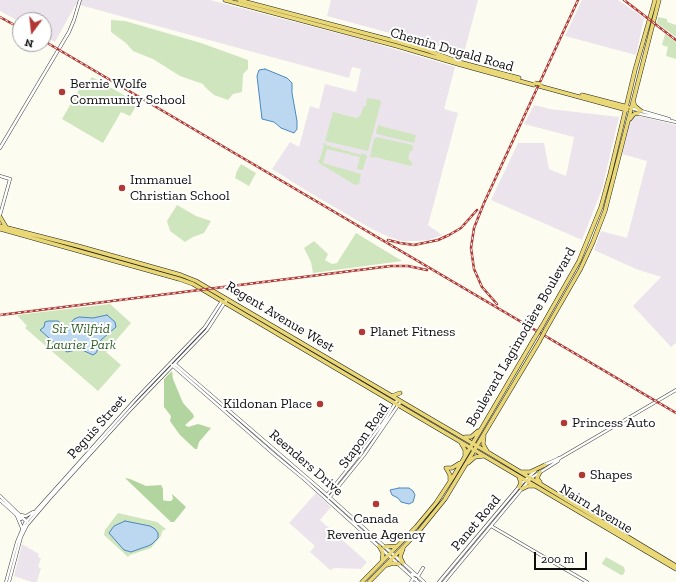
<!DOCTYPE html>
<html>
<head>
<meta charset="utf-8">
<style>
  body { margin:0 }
  #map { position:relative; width:676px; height:582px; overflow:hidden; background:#fdfcf1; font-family:"Zilla Slab",serif }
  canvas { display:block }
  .north { position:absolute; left:12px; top:12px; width:40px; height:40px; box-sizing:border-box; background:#fff; border:1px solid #9f9f9f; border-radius:50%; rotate:195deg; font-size:11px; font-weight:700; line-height:16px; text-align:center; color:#0e0e0e }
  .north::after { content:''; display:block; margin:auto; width:14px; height:18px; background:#b03935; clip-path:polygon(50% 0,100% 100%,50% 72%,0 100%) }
  .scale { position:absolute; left:534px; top:552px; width:53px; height:18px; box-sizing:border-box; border:2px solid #0e0e0e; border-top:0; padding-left:5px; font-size:12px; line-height:14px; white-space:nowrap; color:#0e0e0e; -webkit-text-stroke:3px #fff; paint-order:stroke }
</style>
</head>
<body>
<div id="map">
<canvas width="676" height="582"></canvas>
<div class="north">N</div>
<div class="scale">200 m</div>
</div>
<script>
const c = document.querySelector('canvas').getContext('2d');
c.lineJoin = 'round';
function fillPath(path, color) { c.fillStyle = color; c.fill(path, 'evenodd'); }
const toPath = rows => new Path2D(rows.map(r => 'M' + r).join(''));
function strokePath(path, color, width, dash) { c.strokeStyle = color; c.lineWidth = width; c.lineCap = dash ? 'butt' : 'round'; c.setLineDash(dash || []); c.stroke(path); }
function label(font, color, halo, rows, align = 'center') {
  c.font = font + ' "Zilla Slab",serif'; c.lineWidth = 4; c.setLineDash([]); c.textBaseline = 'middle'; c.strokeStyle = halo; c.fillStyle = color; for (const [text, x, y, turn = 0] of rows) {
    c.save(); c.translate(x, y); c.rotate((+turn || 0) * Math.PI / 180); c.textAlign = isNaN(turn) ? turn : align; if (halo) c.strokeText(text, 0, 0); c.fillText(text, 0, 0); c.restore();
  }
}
fillPath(toPath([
  [0,0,210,0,360,39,455,67,444,109,458,113,428,225,442,235,429,240,416,241,402,241,389,237,370,228,307,191,272,169,290,142,299,147,310,106,319,109,325,84,356,92,361,69,352,67,349,78,76,4,55,42,44,36,44,20,20,20,20,22,0,11],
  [331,0,478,0,464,53,327,16],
  [582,0,618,0,644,18,636,55,565,36],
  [534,105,550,109,619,117,602,189,582,240,491,200,518,143,544,143,549,169,566,176,574,137,524,124],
  [635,115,676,125,676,343,671,347,633,306,661,277,636,269,594,250,601,231,627,238,647,161,622,154,630,120],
  [316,493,331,507,320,520,367,562,361,569,335,568,330,570,310,552,315,546,289,523],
  [22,544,39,554,38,557,41,558,38,567,41,568,37,582,32,582,14,576]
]), '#ece4ec');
fillPath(toPath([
  [658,17,667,19,667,22,676,25,676,37,657,23],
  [111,20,125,21,201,43,248,60,248,69,243,74,242,92,233,94,229,99,228,100,214,95,205,87,203,84,180,76,153,59,133,51,126,43,111,32],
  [665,34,676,42,676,59,666,56,668,47,662,45],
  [92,77,138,103,130,116,121,112,103,143,62,119,83,83,87,85],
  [366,98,380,100,381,102,368,151,325,141,333,112,356,118,360,116,364,106,366,106,367,99],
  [379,124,380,126,416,135,414,143,377,134,376,132],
  [376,137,412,145,413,147,412,151,410,151,408,158,413,164,412,164,411,166,375,157,374,158,371,157,370,156,374,139],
  [324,143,326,144,326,145,361,155,361,153,366,155,367,156,363,169,361,170,357,169,360,157,327,149,323,163,361,174,359,184,355,185,319,163,318,161,320,159,324,145,322,144],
  [241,164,256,173,249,186,235,178,236,175,236,173],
  [177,205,196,216,211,221,204,233,193,237,185,242,170,231,167,221],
  [356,233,402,261,313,273,311,262,304,248,314,241,328,254,325,260,332,264,337,263],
  [110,304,131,323,106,352,121,365,98,391,25,328,27,326,17,315],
  [118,513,157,522,166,529,162,531,161,536,151,548,130,555,128,557,104,535,105,530],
  [606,557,624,567,625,571,623,575,621,575,602,564,602,563]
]), '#cfe5be');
fillPath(toPath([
  [172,371,173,379,183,403,193,414,194,417,192,419,185,425,188,427,198,424,211,428,199,442,197,449,195,449,180,435,170,421,171,416,164,407,164,379],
  [125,478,130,479,146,486,161,485,163,489,163,500,166,501,171,501,173,499,172,494,186,507,174,522,171,522]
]), '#b2d49f');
const water = toPath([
  [265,69,287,78,292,83,292,93,297,121,297,129,294,133,281,128,274,122,262,119,257,76,259,70,265,69],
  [107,315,115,322,116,327,101,340,98,344,98,349,96,353,93,355,80,349,67,352,58,346,40,330,44,327,45,322,48,321,58,321,67,328,74,319,79,317,93,318,107,315],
  [399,488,409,488,413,491,415,495,413,502,409,504,401,502,398,498,392,495,390,490,399,488],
  [125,521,150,526,155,529,158,533,158,538,152,544,148,546,131,552,124,550,109,533,114,526,125,521]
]);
fillPath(water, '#bbd8f0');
strokePath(water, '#4a87bf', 1);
const minor = toPath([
  [631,108,669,119],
  [636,113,676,122],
  [0,148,69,32,74,20,80,0],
  [0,176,10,179,0,215],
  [175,364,327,495,424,582],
  [172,365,276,456,304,479,418,582],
  [376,419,380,427],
  [544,465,560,458,676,390],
  [327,495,359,455,383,423,398,399],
  [0,496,27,522],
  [329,498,364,455,401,401],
  [0,500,21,519],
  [21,515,26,516,33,512],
  [17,516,22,528],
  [491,526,587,582],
  [412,574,418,576,423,568],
  [6,582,17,542,25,523,136,399,205,327,222,301],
  [9,582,21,537,27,525,50,498,130,410,207,330,227,299],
  [411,582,413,579,416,579],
  [439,582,523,482,535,471],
  [444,582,531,478,558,461,559,458]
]);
const major = toPath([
  [225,0,397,46,458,64,534,85],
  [239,0,398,42,429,51,459,62,519,78],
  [539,86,627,110],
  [582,95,628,107],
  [633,101,635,106,641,111],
  [630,119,634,114,638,113],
  [0,217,6,227],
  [0,226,78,246,181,275,196,281,489,453,676,566],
  [0,229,179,279,193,284,676,569],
  [542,326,579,261,601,207,610,174,635,70,655,0],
  [546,329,580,270,593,242,605,211,659,0],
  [392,396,400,393],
  [484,436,483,444,487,451],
  [465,437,471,437,478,431],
  [461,443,465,450,465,456],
  [468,463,475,457,483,456],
  [446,468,452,468,460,463],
  [446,468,450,475,450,480],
  [522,472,530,472,545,465],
  [540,472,537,478,540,482],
  [519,477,521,483,519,487],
  [522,489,528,486,534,486],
  [379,546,383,553,382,562],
  [384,547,397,546],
  [403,549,400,557,403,563],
  [387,565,393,563,399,564],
  [362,582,416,527,436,503,453,477,534,339],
  [369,582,419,531,445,499,539,342]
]);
strokePath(minor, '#414141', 3.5);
strokePath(major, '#1f1f1f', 4.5);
strokePath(minor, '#fff', 2.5);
strokePath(major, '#ead775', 3.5);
const rail = toPath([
  [624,0,676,40],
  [0,17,20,28],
  [44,41,676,413],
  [388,240,400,243,414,245,438,240,449,235,461,228,477,210],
  [497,304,482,287,474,269,471,248,474,228,484,203,578,0],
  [0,315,391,266,408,266,427,270]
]);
strokePath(rail, '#b03935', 2.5);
strokePath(rail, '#fff', 1, [3]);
const majorBridge = toPath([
  [535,83,540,84],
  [534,339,542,326],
  [539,342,546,329]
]);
strokePath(majorBridge, '#1f1f1f', 4.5, []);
strokePath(majorBridge, '#ead775', 3.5);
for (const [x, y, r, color] of [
  [62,92,4,"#b03935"],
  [122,188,4,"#b03935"],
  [362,332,4,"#b03935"],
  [320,404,4,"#b03935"],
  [564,423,4,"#b03935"],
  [582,475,4,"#b03935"],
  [376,504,4,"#b03935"]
]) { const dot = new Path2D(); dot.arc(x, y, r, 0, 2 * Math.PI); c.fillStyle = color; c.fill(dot); strokePath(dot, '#fff', 1.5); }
label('14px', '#0e0e0e', '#fff', [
  ["Chemin Dugald Road",452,50,16],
  ["Regent Avenue West",280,317,31],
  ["Boulevard Lagimodière Boulevard",521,337,-60],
  ["Peguis Street",97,427,-48],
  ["Stapon Road",364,436,-55],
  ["Reenders Drive",306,463,41],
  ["Nairn Avenue",596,509,31],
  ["Panet Road",476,523,-50]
]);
label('14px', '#0e0e0e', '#fff', [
  ["Bernie Wolfe",70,84],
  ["Community School",70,100],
  ["Immanuel",130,180],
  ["Christian School",130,196],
  ["Planet Fitness",370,332],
  ["Kildonan Place",312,404,"right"],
  ["Princess Auto",572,423],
  ["Shapes",590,475],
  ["Canada",376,519,"center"],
  ["Revenue Agency",376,535,"center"]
], 'left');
label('italic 14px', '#2d5f25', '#fff', [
  ["Sir Wilfrid",81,329],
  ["Laurier Park",81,345]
]);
</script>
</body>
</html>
